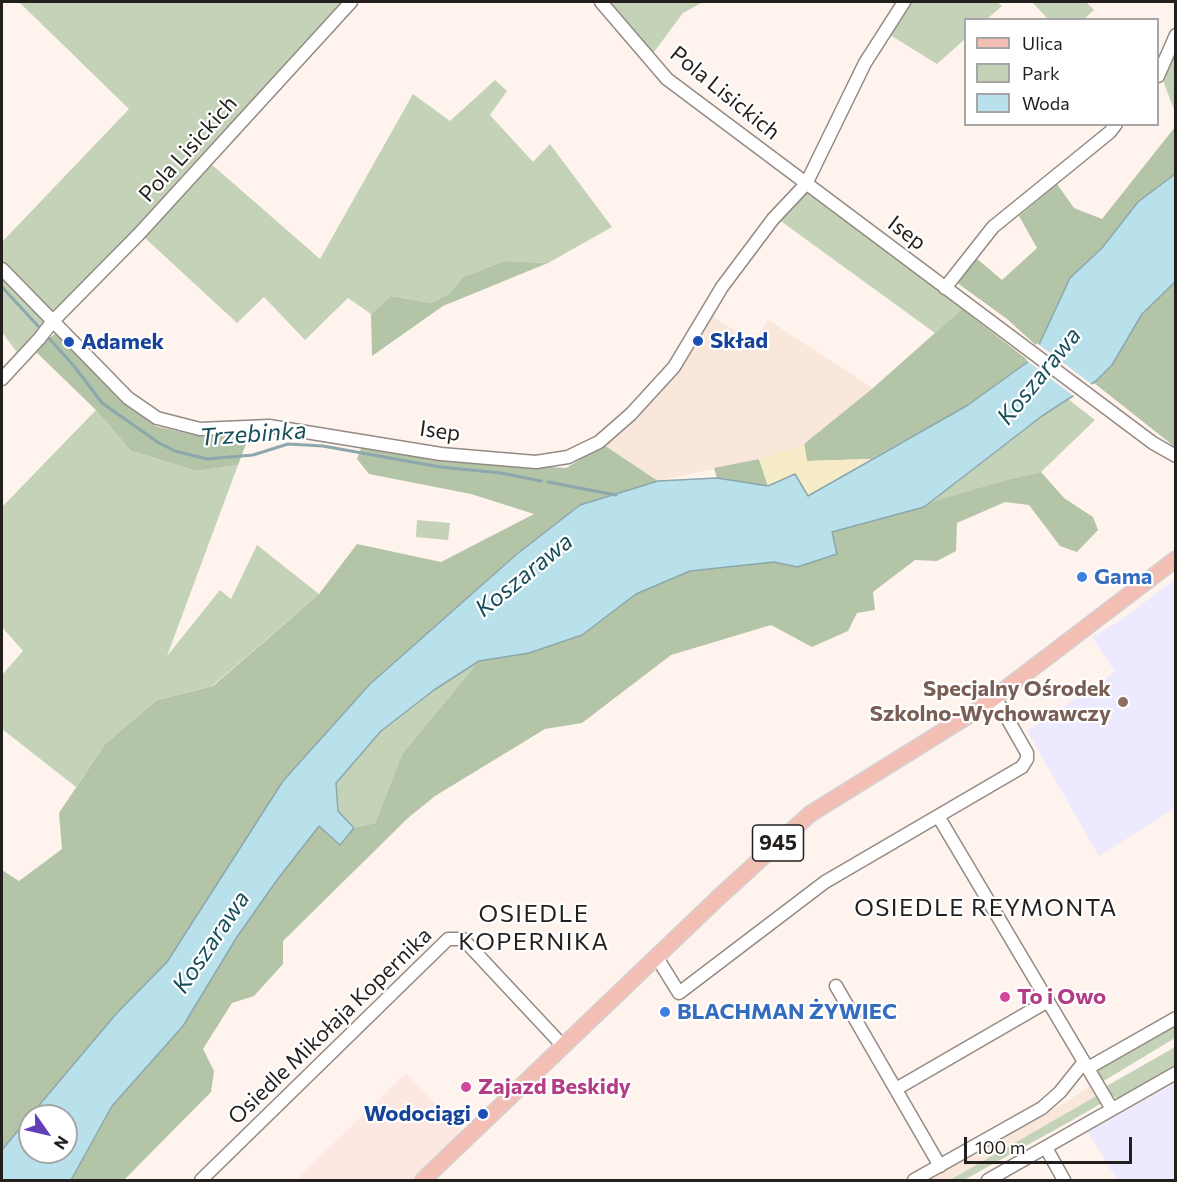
<!DOCTYPE html>
<html>
<head>
<meta charset="utf-8">
<style>
  body { margin:0 }
  #map { position:relative; width:1177px; height:1182px; overflow:hidden; background:#fef4ed; font-family:Commissioner,sans-serif }
  canvas { display:block }
  .frame { position:absolute; inset:0; border:3px solid #231f1d; pointer-events:none }
  .legend { position:absolute; left:964px; top:18px; width:195px; height:108px; box-sizing:border-box; background:#fff; border:2px solid #a7a5a5; margin:0; padding:8px 10px; list-style:none; font-size:18px; color:#231f1d }
  .legend li { display:flex; align-items:center; gap:12px; height:30px }
  .legend b { width:30px; border:2px solid #a7a5a5 }
  .north { position:absolute; left:18px; top:1104px; width:60px; height:60px; box-sizing:border-box; background:#fff; border:2px solid #a7a5a5; border-radius:50%; rotate:124deg; font-size:16px; font-weight:700; line-height:24px; text-align:center; color:#231f1d }
  .north::after { content:''; display:block; margin:auto; width:21px; height:27px; background:#623fb7; clip-path:polygon(50% 0,100% 100%,50% 72%,0 100%) }
  .scale { position:absolute; left:964px; top:1137px; width:168px; height:27px; box-sizing:border-box; border:3px solid #231f1d; border-top:0; padding-left:8px; font-size:18px; line-height:21px; white-space:nowrap; color:#231f1d; -webkit-text-stroke:4px #fff; paint-order:stroke }
</style>
</head>
<body>
<div id="map">
<canvas width="1177" height="1182"></canvas>
<div class="frame"></div>
<ul class="legend">
<li><b style="height:8px;background:#f3beb4"></b>Ulica</li>
<li><b style="height:16px;background:#c4d2b8"></b>Park</li>
<li><b style="height:16px;background:#b9e1eb"></b>Woda</li>
</ul>
<div class="north">N</div>
<div class="scale">100 m</div>
</div>
<script>
const c = document.querySelector('canvas').getContext('2d');
c.lineJoin = 'round';
function fillPath(path, color) { c.fillStyle = color; c.fill(path, 'evenodd'); }
const toPath = rows => new Path2D(rows.map(r => 'M' + r).join(''));
function strokePath(path, color, width, dash) { c.strokeStyle = color; c.lineWidth = width; c.lineCap = dash ? 'butt' : 'round'; c.setLineDash(dash || []); c.stroke(path); }
function label(font, color, halo, rows, align = 'center') {
  c.font = font + ' Commissioner,sans-serif'; c.lineWidth = 4.5; c.setLineDash([]); c.textBaseline = 'middle'; c.strokeStyle = halo; c.fillStyle = color; for (const [text, x, y, turn = 0] of rows) {
    c.save(); c.translate(x, y); c.rotate((+turn || 0) * Math.PI / 180); c.textAlign = isNaN(turn) ? turn : align; if (halo) c.strokeText(text, 0, 0); c.fillText(text, 0, 0); c.restore();
  }
}
fillPath(toPath([
  [406,1073,464,1132,414,1180,296,1180]
]), '#fce7e2');
fillPath(toPath([
  [712,316,753,342,768,320,873,388,804,444,759,459,658,481,604,445,679,370],
  [1092,1084,1098,1095,950,1180,929,1180,1068,1101]
]), '#f9e7dc');
fillPath(toPath([
  [1175,579,1175,808,1099,856,1027,731,1115,672,1092,637,1121,620],
  [1175,1083,1175,1180,1117,1180,1088,1132]
]), '#ede9ff');
fillPath(toPath([
  [19,2,347,2,210,163,320,259,413,94,450,121,495,80,507,91,490,115,533,162,550,144,612,227,548,263,504,261,463,277,450,293,431,303,391,296,371,314,348,298,305,340,264,297,237,323,144,237,21,358,2,332,2,242,129,109],
  [601,2,703,2,683,13,654,52,642,50],
  [904,2,997,2,1002,6,987,19,966,20,965,39,937,64,885,32],
  [1032,2,1086,2,1094,10,1084,19,1048,19],
  [1175,35,1175,112,1160,73],
  [806,184,962,309,935,333,782,222,773,219],
  [1068,399,1095,420,1041,472,1010,479,924,507,1042,416],
  [96,410,131,451,197,471,238,465,167,656,220,590,231,599,257,545,319,594,212,686,157,700,105,744,76,787,2,729,2,675,23,651,2,627,2,507],
  [417,520,450,523,448,540,416,537],
  [479,661,402,754,375,823,354,828,338,811,336,783,381,731,434,690],
  [1175,1024,1175,1038,1102,1082,1098,1072,1102,1065],
  [1175,1047,1175,1066,1125,1096,1116,1098,1110,1094,1105,1087],
  [1098,1095,1102,1103,1069,1122,964,1180,950,1180]
]), '#c4d2b8');
fillPath(toPath([
  [1175,127,1175,174,1138,202,1102,248,1070,278,1038,347,1007,319,956,282,975,257,1002,280,1037,248,1019,216,1057,184,1074,208,1102,219],
  [504,261,548,263,443,306,372,356,371,314,391,296,431,303,450,293,463,277],
  [1175,282,1175,447,1094,383,1112,365,1142,314],
  [962,309,1029,361,968,405,871,459,807,461,804,444,873,388],
  [56,333,155,426,198,436,249,436,238,465,197,471,131,451,96,410,34,350],
  [604,445,658,481,580,505,517,554,370,684,283,781,167,962,116,1014,2,1150,2,870,19,881,62,849,59,813,105,744,157,700,213,686,319,594,357,544,441,562,534,514,471,494,369,474,357,459,362,446,535,466,566,468],
  [759,459,768,486,717,478,714,468],
  [1041,472,1064,498,1093,517,1098,530,1077,552,1060,546,1029,505,1005,502,957,523,956,551,937,561,915,560,873,592,875,610,857,613,848,631,812,647,771,625,671,655,582,723,545,729,435,796,408,818,283,941,283,964,254,996,232,1003,203,1049,214,1071,211,1092,124,1180,71,1180,112,1106,183,1026,237,937,277,880,320,825,340,844,354,828,375,823,402,754,479,661,529,653,582,635,636,594,690,571,774,562,797,567,837,554,832,532,1010,479]
]), '#b4c4a7');
fillPath(toPath([
  [804,444,807,461,871,459,807,497,768,486,759,459]
]), '#f6ecc7');
const water = toPath([
  [1175,174,1175,282,1142,314,1112,365,1096,381,1042,416,924,507,832,532,837,554,797,567,774,562,690,571,636,594,582,635,529,653,479,661,434,690,381,731,336,783,338,811,354,828,340,845,319,826,277,880,237,937,183,1026,112,1106,71,1180,2,1180,2,1150,30,1116,30,1152,66,1152,66,1116,30,1116,116,1014,167,962,283,781,370,684,517,554,580,505,658,481,717,478,768,486,795,474,808,496,968,405,1029,361,1038,347,1070,278,1102,248,1138,202,1175,174]
]);
fillPath(water, '#b9e1eb');
strokePath(water, '#8ca7ad', 1.5);
fillPath(toPath([
  [1037,343,1094,386,1075,397,1026,360]
]), '#fef4ed');
strokePath(toPath([
  [2,287,38,326],
  [47,336,74,366,102,403,159,443,175,451,207,459,253,455,288,444,323,446,440,467,501,473,541,481],
  [548,482,616,495]
]), '#8ca7ad', 3);
const minor = toPath([
  [601,2,667,79,1153,443,1176,456],
  [1158,76,1176,35],
  [2,269,128,398,157,418,200,429,269,426,441,454,536,462,568,457,599,442,631,414,674,367,722,287,773,219,806,184,865,63,904,2],
  [945,288,993,227,1110,132,1116,124],
  [2,379,39,339,53,321,139,234,351,2],
  [938,816,1112,1109],
  [656,956,679,993,825,882,1022,767,1027,759,1027,753,995,697],
  [836,986,940,1166],
  [1088,1068,1176,1018],
  [896,1089,1048,1001],
  [1046,1148,1064,1180],
  [201,1180,448,939,463,939,563,1046],
  [914,1180,1042,1108,1060,1092,1084,1062],
  [988,1180,1176,1073]
]);
const major = toPath([
  [423,1180,718,898,810,814,979,709,1176,559]
]);
strokePath(minor, '#948a84', 15);
strokePath(major, '#d3d2d2', 18);
strokePath(minor, '#fff', 12);
strokePath(major, '#f3beb4', 15);
for (const [x, y, r, color] of [
  [698,341,6,"#1a4fb4"],
  [69,342,6,"#1a4fb4"],
  [1082,577,6,"#3f7fe0"],
  [1123,702,6,"#8d6e63"],
  [1005,997,6,"#d1479c"],
  [665,1012,6,"#3f7fe0"],
  [466,1087,6,"#d1479c"],
  [483,1114,6,"#1a4fb4"]
]) { const dot = new Path2D(); dot.arc(x, y, r, 0, 2 * Math.PI); c.fillStyle = color; c.fill(dot); strokePath(dot, '#fff', 2); }
for (const [x, y, w] of [
  [778,843,51]
]) { const box = new Path2D(); box.roundRect(x - w / 2, y - 18, w, 36, 4.5); c.fillStyle = '#fff'; c.fill(box); strokePath(box, '#231f1d', 1.5); }
label('bold 21px', '#231f1d', null, [
  ["945",778,843]
]);
label('22px', '#231f1d', '#fff', [
  ["Pola Lisickich",725,93,39],
  ["Pola Lisickich",188,149,-48],
  ["Isep",907,233,37],
  ["Isep",440,431,8],
  ["Osiedle Mikołaja Kopernika",330,1026,-44]
]);
label('bold 22px', '#164399', '#fff', [
  ["Skład",710,341],
  ["Adamek",81,342],
  ["Wodociągi",471,1114,"right"]
], 'left');
label('bold 22px', '#366cbe', '#fff', [
  ["Gama",1094,577],
  ["BLACHMAN ŻYWIEC",677,1012]
], 'left');
label('bold 22px', '#785e54', '#fff', [
  ["Specjalny Ośrodek",1111,689],
  ["Szkolno-Wychowawczy",1111,714]
], 'right');
label('bold 22px', '#b23c85', '#fff', [
  ["To i Owo",1017,997],
  ["Zajazd Beskidy",478,1087]
], 'left');
label('italic 24px', '#184f5b', '#fff', [
  ["Koszarawa",1039,376,-51],
  ["Trzebinka",253,434,-4],
  ["Koszarawa",524,575,-39],
  ["Koszarawa",211,942,-56]
]);
c.letterSpacing = '1.5px';
label('24px', '#231f1d', '#fff', [
  ["OSIEDLE REYMONTA",986,908],
  ["OSIEDLE",534,914],
  ["KOPERNIKA",534,942]
]);
c.letterSpacing = '0px';
</script>
</body>
</html>
